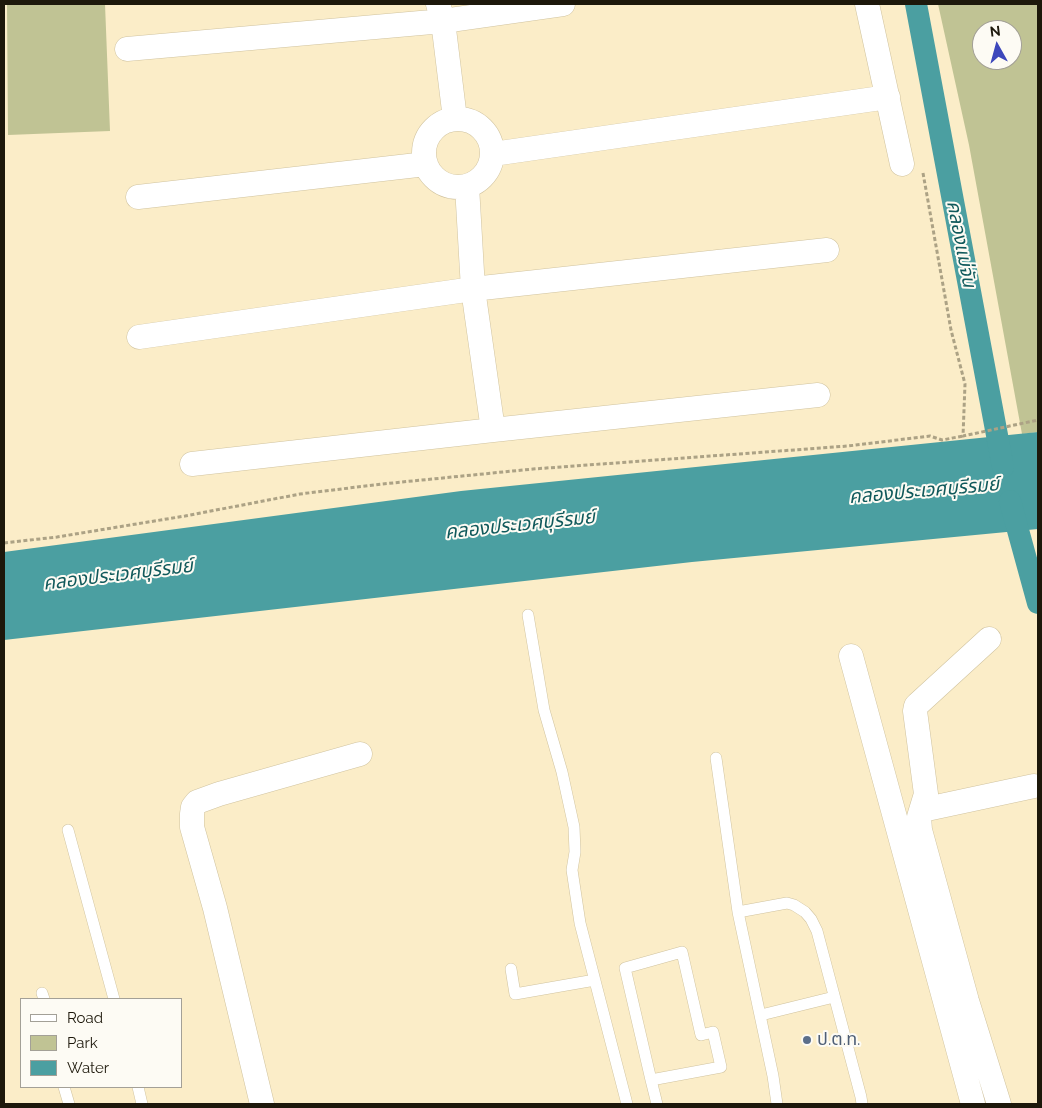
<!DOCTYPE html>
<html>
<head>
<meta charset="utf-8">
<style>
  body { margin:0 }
  #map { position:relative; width:1042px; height:1108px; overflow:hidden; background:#fbedc8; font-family:Raleway,sans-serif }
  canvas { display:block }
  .frame { position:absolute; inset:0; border:5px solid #1d180b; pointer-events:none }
  .legend { position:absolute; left:20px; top:998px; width:162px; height:90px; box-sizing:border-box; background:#fdfbf4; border:1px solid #a3a097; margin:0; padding:6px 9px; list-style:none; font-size:15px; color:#1d180b }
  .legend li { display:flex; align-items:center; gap:10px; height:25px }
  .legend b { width:25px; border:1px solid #a3a097 }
  .north { position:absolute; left:972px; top:20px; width:50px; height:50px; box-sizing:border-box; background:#fdfbf4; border:1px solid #a3a097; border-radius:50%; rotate:353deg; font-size:14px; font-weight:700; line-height:20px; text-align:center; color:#1d180b }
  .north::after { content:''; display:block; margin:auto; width:18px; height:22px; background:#3d47bb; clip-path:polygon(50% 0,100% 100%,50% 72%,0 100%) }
</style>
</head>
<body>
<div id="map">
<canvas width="1042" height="1108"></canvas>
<div class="frame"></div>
<ul class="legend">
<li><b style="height:6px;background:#fff"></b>Road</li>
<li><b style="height:14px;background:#c0c394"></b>Park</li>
<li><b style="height:14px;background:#4b9fa1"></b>Water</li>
</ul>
<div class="north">N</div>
</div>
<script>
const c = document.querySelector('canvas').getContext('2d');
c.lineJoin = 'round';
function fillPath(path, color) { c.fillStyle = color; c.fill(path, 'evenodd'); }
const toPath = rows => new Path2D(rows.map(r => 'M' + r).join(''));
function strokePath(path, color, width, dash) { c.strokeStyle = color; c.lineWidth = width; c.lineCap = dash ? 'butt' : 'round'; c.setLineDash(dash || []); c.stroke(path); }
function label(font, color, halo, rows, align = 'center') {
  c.font = font + ' Raleway,"Noto Sans Thai",sans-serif'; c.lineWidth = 4; c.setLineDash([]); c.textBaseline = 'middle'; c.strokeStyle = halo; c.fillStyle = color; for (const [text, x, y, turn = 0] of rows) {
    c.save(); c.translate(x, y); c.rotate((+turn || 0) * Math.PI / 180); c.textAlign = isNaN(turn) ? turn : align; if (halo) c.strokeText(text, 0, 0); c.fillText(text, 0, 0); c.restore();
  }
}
fillPath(toPath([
  [7,4,105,4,110,131,8,135],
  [938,4,1038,4,1038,432,1022,434,969,145],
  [982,30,1012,30,1012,60,982,60]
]), '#c0c394');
fillPath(toPath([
  [1038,432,1038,529,692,562,4,640,4,552,461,491]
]), '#4b9fa1');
strokePath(toPath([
  [916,4,1003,467],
  [1010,501,1038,603]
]), '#4b9fa1', 22);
const lane = toPath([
  [528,615,544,710,562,772,574,827,575,852,572,870,580,923,627,1104],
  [716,758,738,912,773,1076,777,1104],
  [68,830,114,999],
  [738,912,787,903,794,905,805,912,811,919,817,931,861,1097,862,1104],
  [511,969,515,994,595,980],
  [42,993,44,999],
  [761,1015,834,997],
  [651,1080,721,1067,713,1032,701,1035,682,952,625,968,651,1080,657,1104],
  [64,1087,69,1104],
  [138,1087,142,1104]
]);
const street = toPath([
  [438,4,443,21,455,119],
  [867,4,902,164],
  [127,49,443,21,563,4],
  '424 153a34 34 0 1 1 68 0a34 34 0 1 1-68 0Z',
  [493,154,888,97],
  [467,186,473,289,493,430],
  [138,197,426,164],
  [139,337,473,289,827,250],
  [192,464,493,430,818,395],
  [989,639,918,704,916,706,915,711,926,794,919,817,920,830,967,1001,999,1104],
  [851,656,973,1104],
  [922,810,1034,786],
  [262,1104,215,908,192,827,192,814,193,807,197,802,219,794,360,754]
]);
strokePath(lane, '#d0c39f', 12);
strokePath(street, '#d0c39f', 25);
strokePath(toPath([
  [923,173,951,330,965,384,963,436,1038,420],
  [4,543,57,537,185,516,300,494,382,484,533,469,848,446,930,436,942,440,963,436]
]), '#aca285', 3, [4, 2.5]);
strokePath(lane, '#fff', 11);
strokePath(street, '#fff', 24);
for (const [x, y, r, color] of [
  [807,1040,5,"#5c6f8a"]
]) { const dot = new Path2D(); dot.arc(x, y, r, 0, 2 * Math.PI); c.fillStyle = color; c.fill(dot); strokePath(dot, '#fdfbf4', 2); }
label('18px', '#4e5e75', '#fdfbf4', [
  ["ป.ต.ท.",817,1040]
], 'left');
label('italic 19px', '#10595b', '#fdfbf4', [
  ["คลองแม่จัน",961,244,79],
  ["คลองประเวศบุรีรมย์",924,491,-5],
  ["คลองประเวศบุรีรมย์",520,525,-6],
  ["คลองประเวศบุรีรมย์",118,575,-7]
]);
</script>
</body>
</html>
